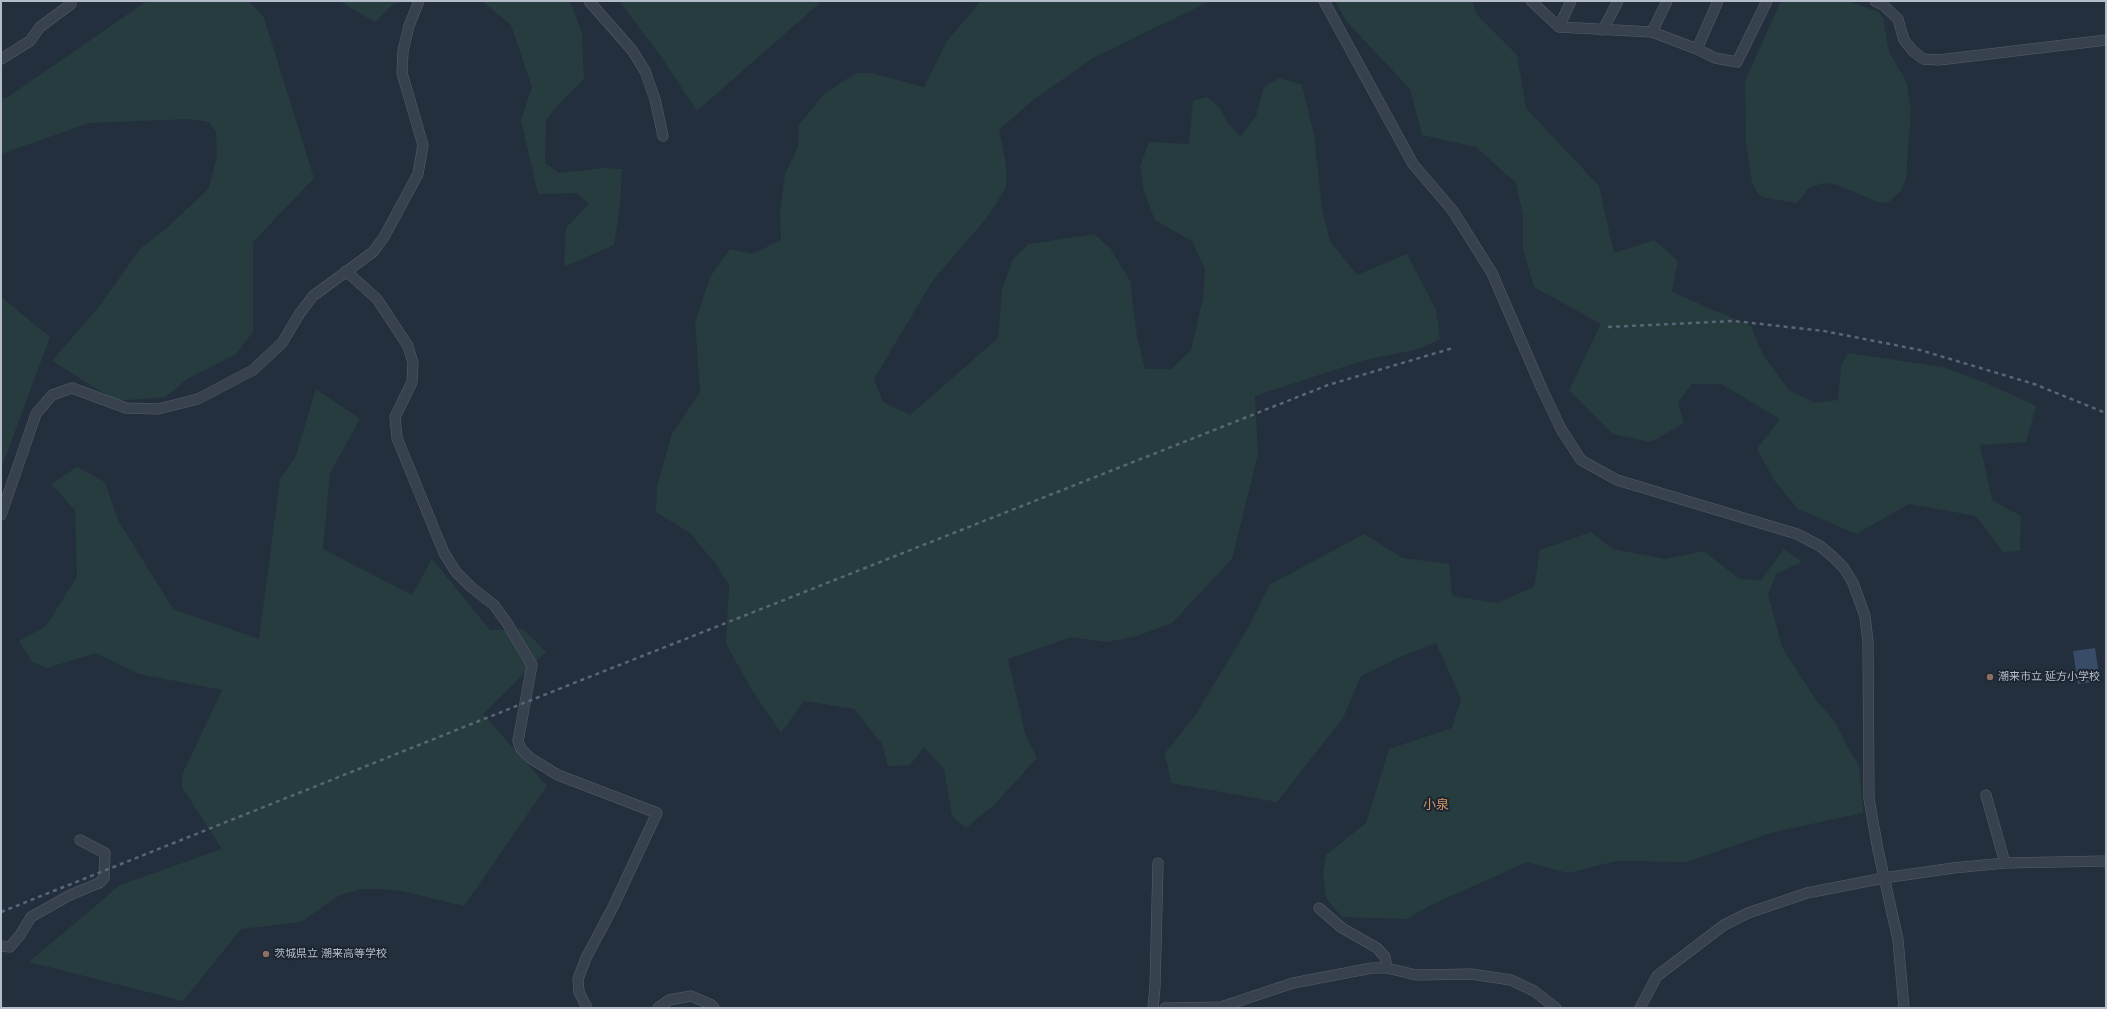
<!DOCTYPE html>
<html>
<head>
<meta charset="utf-8">
<style>
  body { margin:0 }
  #map { position:relative; width:2107px; height:1009px; overflow:hidden; background:#242f3e; font-family:"PT Sans",sans-serif }
  canvas { display:block }
  .frame { position:absolute; inset:0; border:2px solid #b4bcc9; pointer-events:none }
</style>
</head>
<body>
<div id="map">
<canvas width="2107" height="1009"></canvas>
<div class="frame"></div>
</div>
<script>
const c = document.querySelector('canvas').getContext('2d');
c.lineJoin = 'round';
function fillPath(path, color) { c.fillStyle = color; c.fill(path, 'evenodd'); }
const toPath = rows => new Path2D(rows.map(r => 'M' + r).join(''));
function strokePath(path, color, width, dash) { c.strokeStyle = color; c.lineWidth = width; c.lineCap = dash ? 'butt' : 'round'; c.setLineDash(dash || []); c.stroke(path); }
function label(font, color, halo, rows, align = 'center') {
  c.font = font + ' "PT Sans","Noto Sans JP",sans-serif'; c.lineWidth = 4; c.setLineDash([]); c.textBaseline = 'middle'; c.strokeStyle = halo; c.fillStyle = color; for (const [text, x, y, turn = 0] of rows) {
    c.save(); c.translate(x, y); c.rotate((+turn || 0) * Math.PI / 180); c.textAlign = isNaN(turn) ? turn : align; if (halo) c.strokeText(text, 0, 0); c.fillText(text, 0, 0); c.restore();
  }
}
fillPath(toPath([
  [147,1,249,1,264,18,314,178,253,242,253,332,236,354,189,378,165,397,116,401,52,361,98,308,141,248,167,228,209,188,217,156,216,132,209,122,190,119,89,123,1,154,1,98,8,97],
  [339,1,411,1,393,4,375,22],
  [482,1,570,1,582,33,584,79,556,107,546,121,545,163,559,173,603,168,622,169,620,207,614,245,564,267,566,228,589,204,576,193,538,194,521,120,532,87,511,25],
  [619,1,822,1,697,111,660,55],
  [981,1,1210,1,1093,58,1032,101,999,130,1006,164,1006,188,986,219,933,280,874,379,883,402,910,415,998,338,1002,290,1013,259,1029,244,1094,234,1111,249,1130,281,1137,336,1145,369,1171,369,1191,350,1203,298,1205,269,1192,241,1155,220,1144,192,1140,166,1149,142,1189,144,1193,101,1207,97,1219,107,1227,122,1240,137,1256,116,1264,87,1279,78,1302,85,1314,135,1322,209,1330,241,1357,275,1407,254,1436,310,1440,339,1419,349,1365,360,1255,396,1258,454,1232,559,1172,623,1134,637,1106,642,1071,637,1008,659,1025,733,1037,758,994,805,966,828,952,816,944,769,924,747,910,765,888,766,882,744,854,709,804,701,781,733,752,690,726,644,729,585,715,563,690,533,656,512,657,485,672,434,700,392,695,323,710,277,730,249,753,254,781,240,780,211,785,174,798,147,799,125,824,94,856,73,871,73,924,87,947,41],
  [1335,1,1472,1,1478,16,1517,55,1526,108,1599,186,1614,253,1654,240,1678,261,1672,292,1751,326,1763,355,1789,390,1815,403,1838,400,1841,366,1848,353,1943,367,1991,385,2036,406,2026,442,1980,445,1992,500,2021,516,2020,551,2003,552,1976,516,1909,504,1856,534,1798,509,1774,480,1757,449,1780,419,1721,384,1692,384,1678,402,1684,423,1651,442,1613,434,1569,390,1601,324,1534,287,1523,250,1523,216,1516,183,1476,147,1422,135,1410,89,1347,22],
  [1781,1,1848,1,1879,12,1883,18,1889,52,1907,83,1911,110,1906,178,1901,191,1890,201,1884,203,1877,202,1838,185,1824,183,1810,187,1797,203,1766,198,1759,195,1752,183,1746,143,1745,81],
  [1,297,50,337,1,469],
  [316,389,360,419,330,473,323,549,412,595,432,559,490,630,523,629,546,652,483,714,547,786,464,906,402,891,383,889,362,889,340,895,301,922,241,929,183,1001,29,962,120,885,222,849,182,787,182,775,222,690,139,674,96,653,47,668,32,662,19,641,46,626,77,577,75,510,51,484,77,467,105,482,118,520,173,609,259,639,280,479,295,458],
  [1591,532,1613,549,1665,559,1704,551,1739,579,1761,580,1784,549,1802,562,1777,573,1768,594,1782,647,1816,700,1836,723,1847,747,1859,765,1863,813,1774,832,1686,862,1616,861,1568,873,1527,862,1431,905,1406,919,1342,917,1326,898,1323,872,1326,855,1366,823,1389,749,1452,728,1461,699,1436,643,1400,657,1361,676,1343,718,1277,802,1171,783,1165,753,1194,717,1248,628,1269,585,1364,534,1403,558,1449,564,1452,596,1497,603,1534,587,1540,550]
]), '#263c3f');
fillPath(toPath([
  [2095,648,2100,681,2078,684,2073,651]
]), '#394c67');
const minor = toPath([
  [589,1,632,50,645,71,655,99,663,136],
  [1324,1,1413,164,1453,211,1492,273,1542,389,1561,429,1581,460,1617,480,1797,534,1820,546,1833,557,1844,568,1853,583,1865,616,1868,642,1869,799,1878,850,1898,940,1904,1008],
  [1531,1,1559,27,1652,32,1697,49,1715,58,1737,62,1767,1],
  [1875,1,1883,5,1898,19,1904,40,1913,51,1923,59,1939,60,2106,40],
  [1559,27,1571,1],
  [1603,30,1618,1],
  [1652,32,1667,1],
  [1697,49,1718,1],
  [1,59,30,41,40,27,71,4,71,1],
  [346,271,377,299,408,346,413,363,412,382,395,417,397,438,444,553,456,572,471,587,494,605,507,623,532,665,518,741,521,749,530,758,558,775,657,813,613,907,586,958,578,979,579,992,587,1008],
  [1,515,36,414,52,395,72,388,126,408,158,409,198,399,253,370,282,343,300,313,313,296,373,252,384,237,418,174,423,145,402,73,403,51,409,26,419,1],
  [1986,795,2005,863],
  [1319,908,1342,928,1377,948,1385,957,1387,968],
  [1,946,10,947,20,935,31,917,70,895,99,883,104,878,105,853,80,840],
  [658,1008,669,1000,691,996,710,1004,714,1008],
  [1153,1008,1155,987,1158,863],
  [1165,1008,1221,1007,1293,983,1372,968,1387,968,1416,975,1471,974,1511,980,1534,991,1556,1008],
  [1640,1008,1657,976,1724,925,1748,913,1807,893,1884,878,1953,868,2005,863,2106,861]
]);
strokePath(minor, '#565f6c', 11);
strokePath(minor, '#38414e', 10);
strokePath(toPath([
  [1608,327,1734,321,1824,331,1920,350,2034,384,2106,413],
  [1,912,569,685,1328,385,1453,348]
]), '#5a6575', 2.5, [4, 4]);
for (const [x, y, r, color] of [
  [1990,677,4,"#8d6e63"],
  [266,954,4,"#8d6e63"]
]) { const dot = new Path2D(); dot.arc(x, y, r, 0, 2 * Math.PI); c.fillStyle = color; c.fill(dot); strokePath(dot, '#1d2633', 1.5); }
label('11px', '#b4bcc9', '#1d2633', [
  ["潮来市立 延方小学校",1998,677],
  ["茨城県立 潮来高等学校",274,954]
], 'left');
label('13px', '#d59563', '#1d2633', [
  ["小泉",1436,805]
]);
</script>
</body>
</html>
